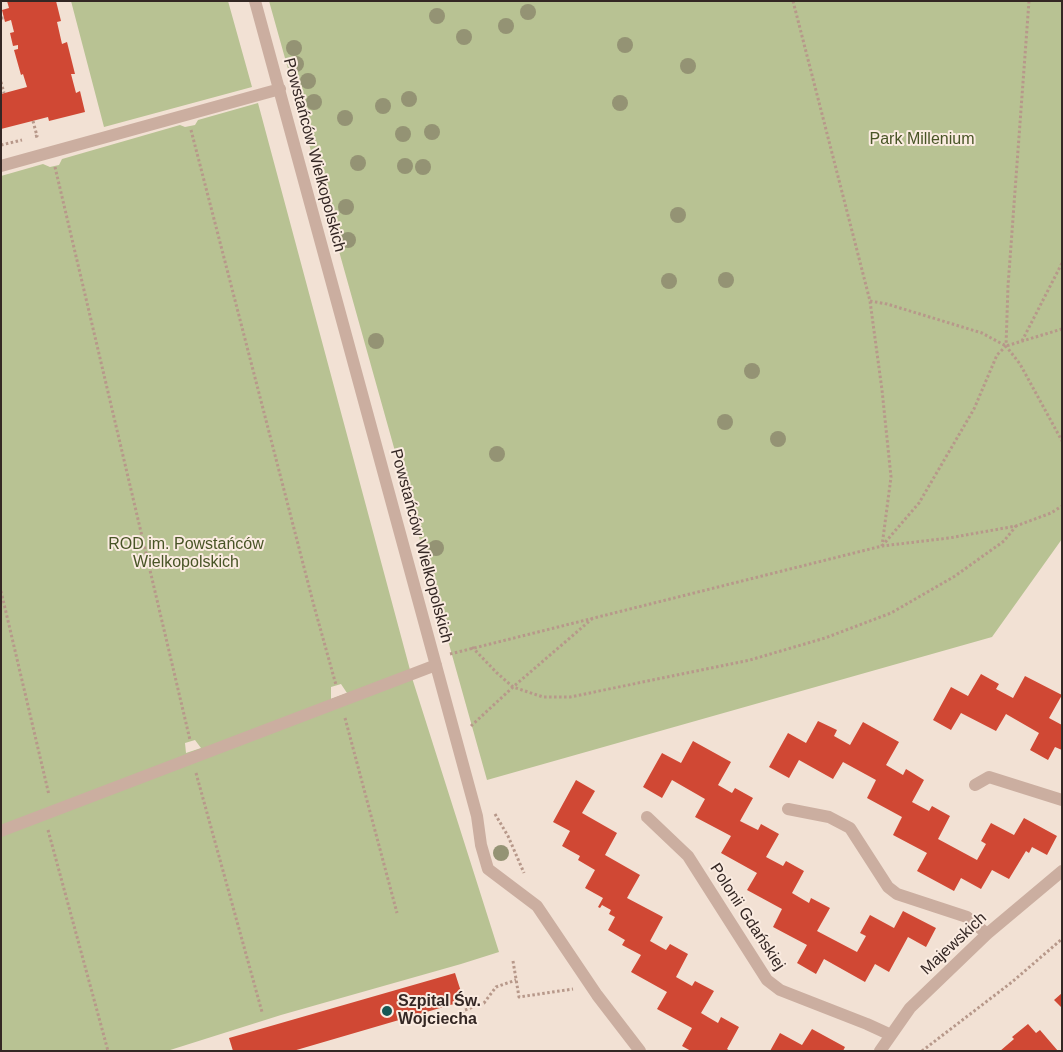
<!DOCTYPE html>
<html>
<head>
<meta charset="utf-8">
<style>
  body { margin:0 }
  #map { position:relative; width:1063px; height:1052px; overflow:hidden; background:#f2e1d4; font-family:Helvetica,sans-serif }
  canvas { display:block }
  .frame { position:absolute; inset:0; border:2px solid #342724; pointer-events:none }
</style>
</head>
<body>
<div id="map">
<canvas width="1063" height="1052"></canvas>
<div class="frame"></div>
</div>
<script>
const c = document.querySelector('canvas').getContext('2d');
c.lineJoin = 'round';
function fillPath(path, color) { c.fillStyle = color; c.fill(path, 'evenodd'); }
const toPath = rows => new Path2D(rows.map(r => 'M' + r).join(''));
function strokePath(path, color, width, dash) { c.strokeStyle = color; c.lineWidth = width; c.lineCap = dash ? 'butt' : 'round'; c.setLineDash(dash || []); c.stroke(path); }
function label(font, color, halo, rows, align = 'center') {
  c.font = font + ' Helvetica,sans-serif'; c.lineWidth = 4; c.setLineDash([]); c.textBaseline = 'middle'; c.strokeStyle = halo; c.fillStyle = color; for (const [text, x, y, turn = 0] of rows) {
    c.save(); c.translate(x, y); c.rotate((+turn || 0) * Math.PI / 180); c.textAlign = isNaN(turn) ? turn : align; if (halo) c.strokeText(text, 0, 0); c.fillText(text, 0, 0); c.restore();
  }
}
fillPath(toPath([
  [71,1,228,1,252,87,104,127],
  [269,1,1062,1,1062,539,992,637,487,780],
  [258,103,413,681,499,952,461,964,281,1015,167,1051,1,1051,1,176,43,164,50,167,59,165,62,159,180,125,185,127,195,125,198,120],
  [341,684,347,693,331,699,331,687],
  [195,740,201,748,186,753,185,743]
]), '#b8c293');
fillPath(toPath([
  [7,1,56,1,61,21,57,22,62,44,67,42,75,74,71,74,76,93,80,91,85,112,49,121,48,117,1,129,1,94,27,87,23,74,21,75,14,50,18,49,18,45,13,46,10,33,14,32,11,20,5,22,2,10,9,8],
  [981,674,999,684,996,689,1013,698,1025,676,1062,695,1049,718,1062,725,1062,750,1055,747,1048,760,1030,750,1039,733,1006,714,996,731,961,713,951,730,933,720,951,687,968,696],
  [818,721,837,730,834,736,850,745,863,722,899,742,886,765,903,775,906,769,924,780,912,802,929,811,932,806,950,816,938,839,977,860,986,844,981,841,991,823,1014,835,1024,818,1057,836,1047,855,1032,847,1029,853,1026,851,1009,879,992,870,981,889,961,878,954,891,917,871,927,853,893,835,902,817,867,798,876,780,843,762,833,779,799,760,789,778,769,767,788,733,806,743],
  [693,741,731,762,718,785,732,793,735,788,753,798,740,821,758,830,761,824,779,834,766,857,783,866,786,861,804,871,792,893,809,903,811,898,830,908,817,931,857,952,866,936,860,933,870,915,894,928,903,911,936,928,926,947,908,937,889,972,875,964,865,982,824,959,816,974,797,963,807,945,773,927,782,909,747,890,757,873,721,853,731,836,695,817,705,799,672,780,662,798,643,787,662,753,681,763],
  [576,780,595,791,582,813,617,833,605,855,640,875,627,898,663,917,650,941,666,950,670,944,688,954,676,977,692,986,695,981,714,991,701,1013,718,1023,721,1017,739,1027,727,1049,730,1051,691,1051,682,1046,692,1028,657,1009,667,992,631,972,641,955,622,945,625,940,608,930,615,917,609,914,611,910,602,905,600,908,598,907,603,898,585,888,595,870,578,860,580,856,562,846,570,831,553,822],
  [455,973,464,1001,293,1051,233,1051,229,1038],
  [1062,993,1062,1008,1054,1000],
  [1028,1024,1036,1033,1040,1030,1058,1051,1000,1051,1014,1039,1012,1037],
  [812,1029,845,1047,843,1051,770,1051,780,1033,802,1045]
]), '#d04834');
strokePath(toPath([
  [793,1,870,301,882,390,891,477,882,546],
  [1029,1,1008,286,1006,346,1020,364,1062,441],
  [1,18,4,18],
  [1,82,4,93],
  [33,121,37,136,33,137],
  [191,130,314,606,336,685],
  [1,145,22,140],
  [55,167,190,740],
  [870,301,887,304,982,333,1006,346,1062,329],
  [1022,341,1062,263],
  [882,546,919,503,974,409,997,355,1006,346],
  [1,591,49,795],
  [472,647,497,673,513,687,543,697,570,697,750,660,825,638,891,613,955,576,1004,541,1016,526],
  [450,654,882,546,949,538,1016,526,1051,513,1062,506],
  [345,718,397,913],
  [471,726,513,687,593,618],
  [196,773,262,1012],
  [495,814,508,836,524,873],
  [48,830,108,1051],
  [513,961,519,997,573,989],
  [456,1022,465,1010,484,1003,496,987,516,980],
  [922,1051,1012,982,1062,939]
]), '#b7988a', 3, [2.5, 2.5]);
strokePath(toPath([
  [255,1,477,816,481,845,488,869,537,906,597,995,640,1051],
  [1,166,280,89],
  [975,785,989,777,1062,800],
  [788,809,829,817,850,828,888,887,897,894,967,917,987,934],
  [647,817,688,856,767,980,780,990,867,1024,891,1035],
  [1,831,436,665],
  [880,1051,910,1008,987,934,1062,871]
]), '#cbaea0', 12);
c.fillStyle = '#949374';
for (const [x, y] of [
  [528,12],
  [437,16],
  [506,26],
  [464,37],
  [625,45],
  [294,48],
  [296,64],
  [688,66],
  [308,81],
  [409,99],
  [314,102],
  [620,103],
  [383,106],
  [345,118],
  [432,132],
  [403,134],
  [358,163],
  [405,166],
  [423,167],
  [346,207],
  [678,215],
  [348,240],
  [726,280],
  [669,281],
  [376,341],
  [752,371],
  [725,422],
  [778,439],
  [497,454],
  [436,548],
  [501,853]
]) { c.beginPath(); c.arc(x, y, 8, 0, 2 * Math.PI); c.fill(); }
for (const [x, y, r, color] of [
  [387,1011,6,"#165855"]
]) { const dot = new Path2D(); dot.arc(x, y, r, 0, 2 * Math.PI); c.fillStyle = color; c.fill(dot); strokePath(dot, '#faebe0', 2); }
label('16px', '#485426', '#faebe0', [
  ["Park Millenium",922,140],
  ["ROD im. Powstańców",186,545],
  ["Wielkopolskich",186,563]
]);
label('16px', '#342724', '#faebe0', [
  ["Powstańców Wielkopolskich",314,155,75],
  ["Powstańców Wielkopolskich",421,546,75],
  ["Polonii Gdańskiej",747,917,57],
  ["Majewskich",954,944,-43]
]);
label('bold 16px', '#342724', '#faebe0', [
  ["Szpital Św.",398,1002],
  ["Wojciecha",398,1020]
], 'left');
</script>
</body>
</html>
